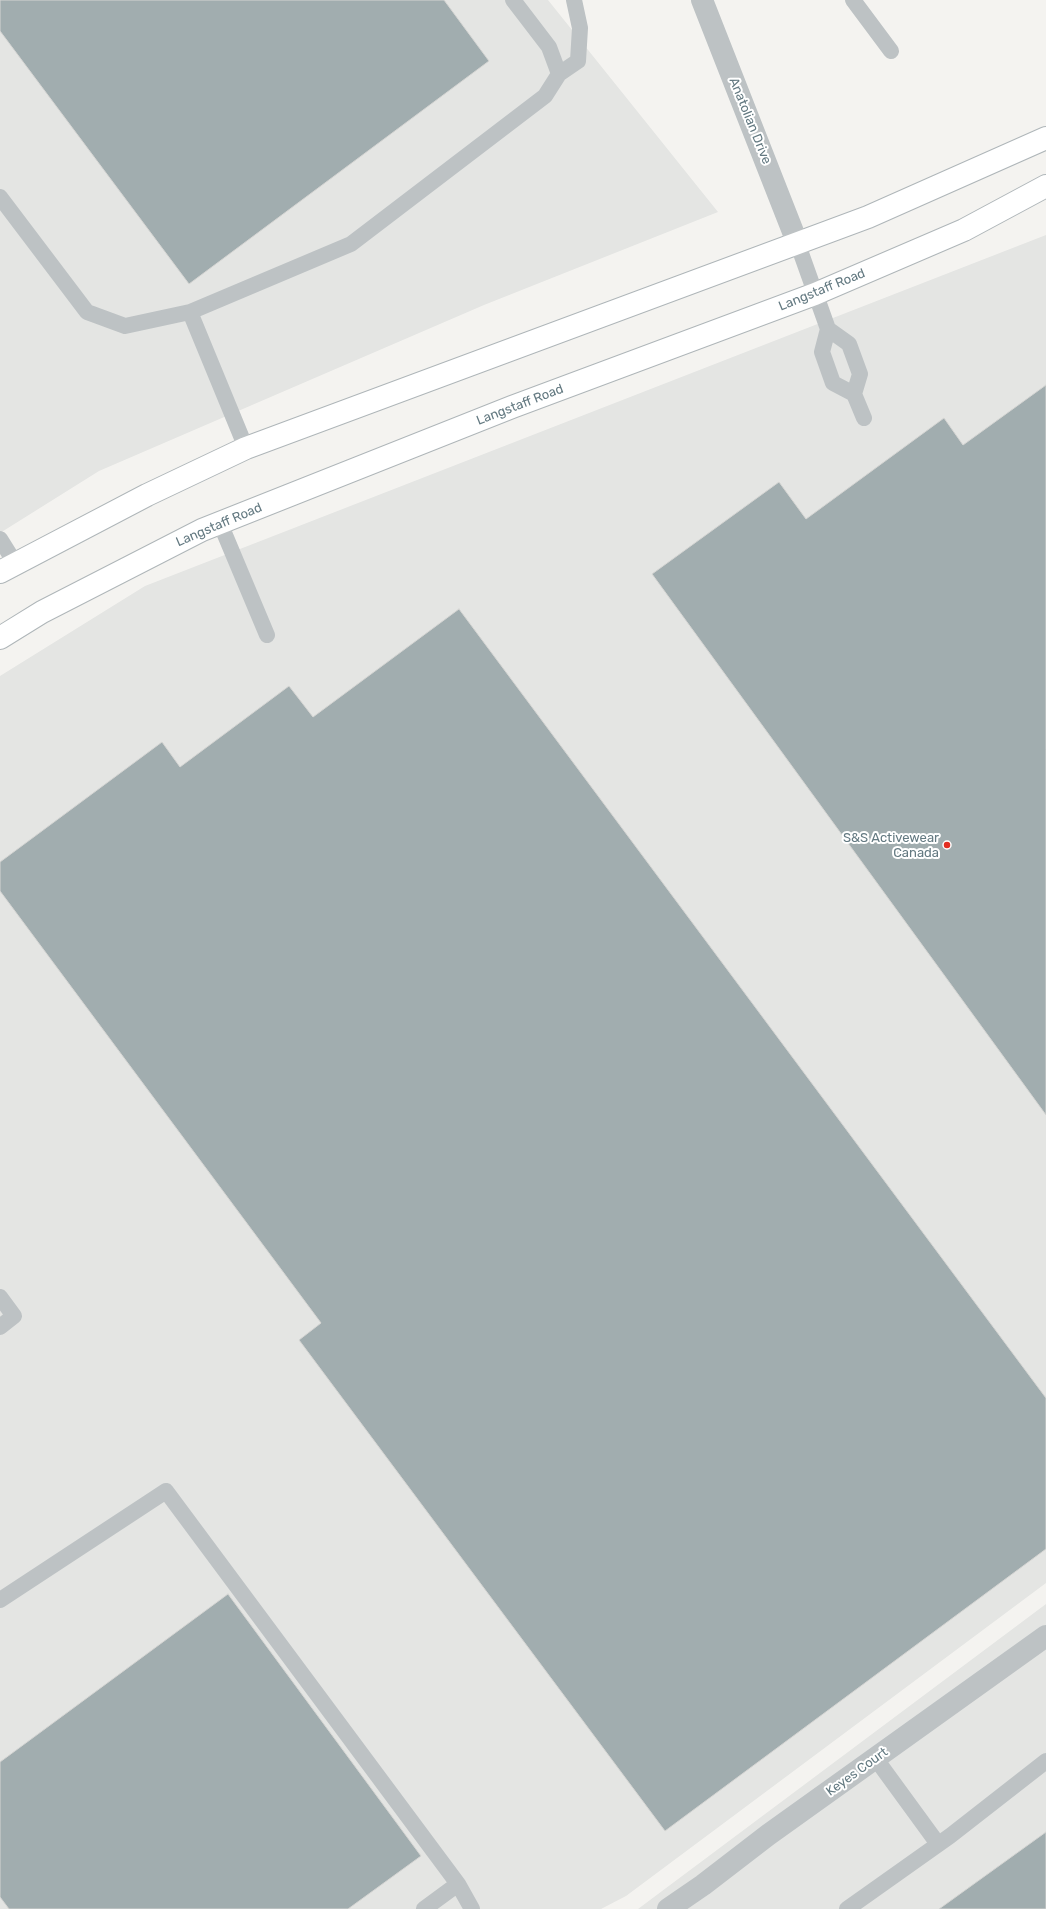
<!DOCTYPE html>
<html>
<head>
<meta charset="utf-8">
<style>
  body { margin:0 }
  canvas { display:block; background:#f4f3f0 }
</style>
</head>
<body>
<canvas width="1046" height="1909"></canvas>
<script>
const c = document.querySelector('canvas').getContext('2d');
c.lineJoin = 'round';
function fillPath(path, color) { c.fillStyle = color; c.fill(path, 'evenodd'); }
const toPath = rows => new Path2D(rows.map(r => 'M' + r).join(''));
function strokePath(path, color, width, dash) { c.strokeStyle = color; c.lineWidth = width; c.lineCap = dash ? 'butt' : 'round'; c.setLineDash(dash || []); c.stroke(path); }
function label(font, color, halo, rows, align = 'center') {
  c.font = font + ' Rubik,sans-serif'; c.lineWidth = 4; c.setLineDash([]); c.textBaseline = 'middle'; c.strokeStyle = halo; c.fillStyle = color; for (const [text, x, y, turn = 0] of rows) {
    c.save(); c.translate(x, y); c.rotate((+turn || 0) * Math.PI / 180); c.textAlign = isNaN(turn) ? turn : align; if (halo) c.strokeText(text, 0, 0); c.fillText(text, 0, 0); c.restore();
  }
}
fillPath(toPath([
  [0,0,548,0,718,212,484,305,99,471,0,533],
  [1046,235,1046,1583,626,1896,601,1909,0,1909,0,676,145,586],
  [1046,1604,1046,1909,638,1909]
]), '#e4e5e3');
const building = toPath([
  [0,0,444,0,489,61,189,284,0,31,0,0],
  [1046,385,1046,1115,652,574,779,482,806,519,944,418,963,445,1046,385],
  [459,609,1046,1398,1046,1549,665,1831,299,1340,321,1323,0,891,0,862,162,742,180,767,289,686,313,717,459,609],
  [228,1594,421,1856,348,1909,9,1909,0,1897,0,1762,228,1594],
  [1046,1832,1046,1909,939,1909,1046,1832]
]);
fillPath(building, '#a1adaf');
strokePath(building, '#d5d5d3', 1);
const secondary = toPath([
  [0,572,147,495,246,448,868,217,1046,138],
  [0,638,42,612,202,530,512,407,815,294,964,230,1046,186]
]);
strokePath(secondary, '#afb6b9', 24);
strokePath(toPath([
  [853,0,891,51],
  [559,74,578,61,580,28,574,0],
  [0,197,87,312,125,326,190,312],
  [797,242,828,329,849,344,860,374,854,394,833,383,822,352,828,329],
  [854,394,864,418],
  [246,448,190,312,351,244,545,96,559,74,549,47,513,0],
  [220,523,267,635],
  [0,539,15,563],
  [0,1297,14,1316,0,1327],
  [0,1600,166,1491,458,1884,472,1909],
  [876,1759,938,1844],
  [424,1909,458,1884],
  [847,1909,950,1836,1046,1761]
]), '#bdc2c4', 16);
strokePath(toPath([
  [702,0,797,242],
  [668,1909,703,1885,768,1835,1046,1636]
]), '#bdc2c4', 22);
strokePath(secondary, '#fff', 22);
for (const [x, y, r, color] of [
  [947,845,4,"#e22d21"]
]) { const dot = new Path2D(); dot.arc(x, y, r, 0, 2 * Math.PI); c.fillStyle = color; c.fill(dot); strokePath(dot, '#fff', 1.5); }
label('13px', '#637981', '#fff', [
  ["Anatolian Drive",750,121,68],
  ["Langstaff Road",822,290,-22],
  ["Langstaff Road",520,405,-21],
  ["Langstaff Road",219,525,-23],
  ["Keyes Court",857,1772,-36]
]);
label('13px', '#637981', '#fff', [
  ["S&S Activewear",939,838],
  ["Canada",939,853]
], 'right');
</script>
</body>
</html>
